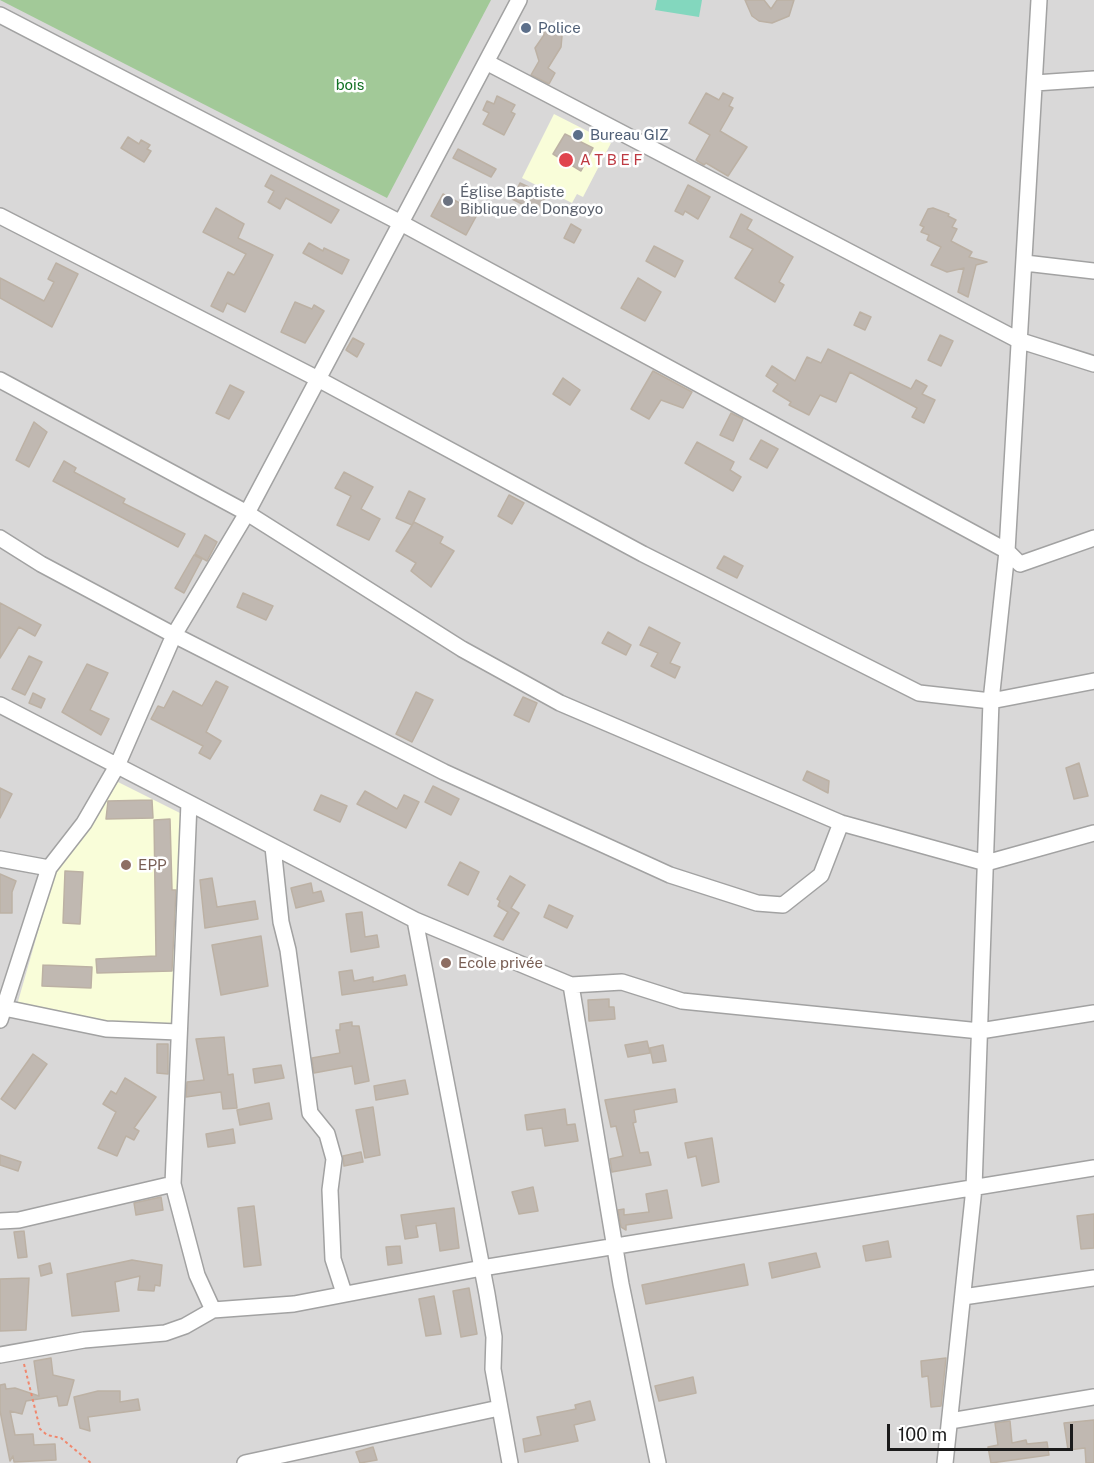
<!DOCTYPE html>
<html>
<head>
<meta charset="utf-8">
<style>
  body { margin:0 }
  #map { position:relative; width:1094px; height:1463px; overflow:hidden; background:#ece9e1; font-family:"Public Sans",sans-serif }
  canvas { display:block }
  .scale { position:absolute; left:887px; top:1424px; width:186px; height:27px; box-sizing:border-box; border:3px solid #1b1b1b; border-top:0; padding-left:8px; font-size:18px; line-height:21px; white-space:nowrap; color:#1b1b1b; -webkit-text-stroke:4px #fff; paint-order:stroke }
</style>
</head>
<body>
<div id="map">
<canvas width="1094" height="1463"></canvas>
<div class="scale">100 m</div>
</div>
<script>
const c = document.querySelector('canvas').getContext('2d');
c.lineJoin = 'round';
function fillPath(path, color) { c.fillStyle = color; c.fill(path, 'evenodd'); }
const toPath = rows => new Path2D(rows.map(r => 'M' + r).join(''));
function strokePath(path, color, width, dash) { c.strokeStyle = color; c.lineWidth = width; c.lineCap = dash ? 'butt' : 'round'; c.setLineDash(dash || []); c.stroke(path); }
function label(font, color, halo, rows, align = 'center') {
  c.font = font + ' "Public Sans",sans-serif'; c.lineWidth = 5; c.setLineDash([]); c.textBaseline = 'middle'; c.strokeStyle = halo; c.fillStyle = color; for (const [text, x, y, turn = 0] of rows) {
    c.save(); c.translate(x, y); c.rotate((+turn || 0) * Math.PI / 180); c.textAlign = isNaN(turn) ? turn : align; if (halo) c.strokeText(text, 0, 0); c.fillText(text, 0, 0); c.restore();
  }
}
fillPath(toPath([
  [0,0,1094,0,1094,1463,0,1463]
]), '#d9d8d8');
fillPath(toPath([
  [554,114,611,143,583,197,577,194,572,203,522,178],
  [118,782,182,814,175,1026,110,1022,17,1005,55,872]
]), '#f9fdd9');
fillPath(toPath([
  [0,0,491,0,387,198]
]), '#a2c998');
fillPath(toPath([
  [657,0,702,0,699,17,655,10]
]), '#83d7be');
const building = toPath([
  [745,0,764,0,771,9,777,0,794,0,789,16,772,23,759,21,752,16,745,0],
  [557,26,562,36,561,47,548,68,555,73,549,84,531,75,539,61,535,48,544,35,543,31,557,26],
  [706,93,719,100,723,93,733,98,729,106,733,108,720,131,747,147,728,176,706,163,704,165,696,160,710,135,689,123,706,93],
  [497,96,515,105,511,112,515,114,504,135,483,124,489,113,483,110,487,101,494,104,497,96],
  [565,134,593,148,581,171,553,154,565,134],
  [128,137,139,144,141,140,150,145,147,149,151,151,144,162,121,148,128,137],
  [458,149,496,169,491,177,453,158,458,149],
  [271,175,339,210,331,223,286,198,280,209,268,202,274,191,265,186,271,175],
  [520,183,546,195,538,212,512,199,520,183],
  [688,185,710,197,698,219,685,211,683,215,675,211,688,185],
  [443,194,478,213,466,235,431,216,443,194],
  [216,208,244,224,238,238,273,255,245,312,227,303,223,312,211,306,228,272,234,275,246,254,203,232,216,208],
  [933,208,949,214,948,216,956,220,952,227,957,229,951,241,972,252,969,257,987,262,976,265,968,297,958,292,964,268,947,272,931,265,941,247,927,240,929,235,921,232,924,227,920,225,928,209,933,208],
  [741,214,752,220,747,229,793,257,779,282,784,285,775,302,735,278,753,249,730,237,741,214],
  [571,224,581,230,574,243,564,238,571,224],
  [309,243,323,251,324,248,349,260,342,274,303,253,309,243],
  [654,246,683,261,675,277,646,261,654,246],
  [56,263,78,274,52,327,0,298,0,278,44,301,54,282,48,279,56,263],
  [638,278,661,292,645,321,621,308,638,278],
  [295,302,312,309,314,305,324,311,305,343,281,332,295,302],
  [860,312,871,317,865,330,854,325,860,312],
  [940,335,953,341,941,366,928,360,940,335],
  [353,338,364,344,357,357,346,350,353,338],
  [828,349,911,389,916,380,927,386,922,394,935,400,924,423,912,417,917,408,850,372,836,402,820,395,809,415,789,405,791,402,773,391,778,384,766,376,772,366,795,381,807,357,821,363,828,349],
  [653,371,692,392,683,408,661,400,649,419,631,409,653,371],
  [563,378,580,390,570,405,553,394,563,378],
  [230,385,244,392,229,419,216,413,230,385],
  [731,413,743,419,733,441,720,435,731,413],
  [34,422,47,432,29,467,16,460,34,422],
  [761,440,778,449,767,468,750,459,761,440],
  [697,442,734,462,730,470,741,477,733,491,685,463,697,442],
  [64,461,76,468,74,472,125,499,123,503,185,534,178,547,53,481,64,461],
  [344,472,373,487,361,509,380,519,369,540,337,525,351,496,335,488,344,472],
  [409,491,425,499,412,525,396,518,409,491],
  [509,495,524,503,512,524,498,516,509,495],
  [414,522,443,537,440,543,454,551,431,587,411,571,416,563,396,551,414,522],
  [205,535,217,542,207,561,195,554,205,535],
  [194,555,202,559,184,593,175,588,194,555],
  [724,556,743,566,737,578,717,568,724,556],
  [243,593,273,606,266,620,237,607,243,593],
  [0,603,41,625,35,636,19,627,0,658,0,603],
  [649,627,680,643,670,663,680,667,675,678,651,666,658,653,640,645,649,627],
  [608,632,631,645,626,655,602,643,608,632],
  [29,656,42,662,25,695,12,689,29,656],
  [87,664,108,673,90,710,109,719,101,735,62,712,87,664],
  [216,681,228,687,206,732,221,741,210,759,199,753,203,746,151,719,158,706,164,708,173,691,202,706,216,681],
  [416,692,433,700,412,742,396,734,416,692],
  [33,693,45,699,41,708,29,703,33,693],
  [523,697,537,703,529,722,514,715,523,697],
  [1079,763,1088,796,1074,799,1066,768,1079,763],
  [807,771,829,781,828,793,803,780,807,771],
  [433,786,459,799,451,815,425,802,433,786],
  [0,788,12,794,0,818,0,788],
  [365,791,397,809,404,795,419,802,406,828,357,804,365,791],
  [321,795,347,806,340,822,314,810,321,795],
  [152,800,153,818,106,819,108,801,152,800],
  [170,819,172,890,176,890,172,971,97,973,96,959,156,956,154,820,170,819],
  [460,862,479,872,468,895,448,885,460,862],
  [65,871,83,872,80,924,63,923,65,871],
  [0,874,16,881,12,892,12,913,0,913,0,874],
  [510,876,525,885,511,908,519,913,503,940,494,936,508,912,498,906,500,901,497,899,510,876],
  [212,878,217,907,255,901,258,919,205,928,200,880,212,878],
  [311,883,313,893,321,891,324,901,296,908,291,888,311,883],
  [549,905,573,916,567,928,544,917,549,905],
  [362,912,365,937,377,935,379,947,351,952,346,914,362,912],
  [261,936,268,986,221,995,212,945,261,936],
  [43,965,92,967,91,988,42,986,43,965],
  [352,970,354,981,373,977,373,982,405,975,407,985,342,995,339,972,352,970],
  [609,999,609,1007,614,1007,615,1019,589,1021,588,1000,609,999],
  [352,1022,352,1026,359,1026,369,1081,355,1084,352,1066,314,1073,312,1058,340,1053,336,1030,340,1030,340,1024,352,1022],
  [224,1037,228,1075,233,1074,237,1108,223,1109,221,1092,186,1097,187,1082,204,1080,196,1039,224,1037],
  [647,1041,650,1053,628,1057,625,1045,647,1041],
  [157,1044,168,1044,168,1074,157,1073,157,1044],
  [663,1045,666,1061,653,1063,650,1048,663,1045],
  [33,1054,47,1064,15,1109,1,1099,33,1054],
  [281,1065,284,1078,255,1083,253,1069,281,1065],
  [125,1078,156,1097,134,1128,139,1131,134,1140,126,1136,117,1156,98,1148,116,1112,103,1104,111,1091,116,1094,125,1078],
  [405,1080,408,1094,376,1100,374,1086,405,1080],
  [675,1089,677,1102,634,1110,636,1122,633,1123,640,1153,648,1152,651,1165,612,1172,610,1159,623,1156,616,1126,611,1127,605,1100,675,1089],
  [269,1103,272,1119,240,1125,237,1110,269,1103],
  [373,1107,380,1155,365,1158,356,1110,373,1107],
  [565,1109,567,1125,575,1124,578,1141,545,1146,542,1128,527,1130,525,1115,565,1109],
  [233,1129,235,1143,208,1147,206,1134,233,1129],
  [712,1138,719,1182,702,1186,696,1156,688,1158,685,1143,712,1138],
  [361,1152,363,1162,344,1166,343,1156,361,1152],
  [0,1155,21,1162,18,1171,0,1165,0,1155],
  [533,1187,538,1211,519,1214,512,1192,533,1187],
  [667,1190,672,1218,626,1225,626,1230,621,1227,618,1210,624,1209,624,1215,649,1212,646,1194,667,1190],
  [161,1197,163,1210,136,1215,134,1203,161,1197],
  [254,1206,261,1265,244,1267,238,1208,254,1206],
  [454,1208,459,1248,440,1251,436,1223,416,1226,418,1237,405,1239,401,1215,454,1208],
  [1094,1214,1094,1248,1081,1249,1077,1216,1094,1214],
  [24,1231,27,1257,18,1258,14,1232,24,1231],
  [888,1241,891,1257,866,1261,863,1246,888,1241],
  [400,1246,402,1263,388,1265,386,1247,400,1246],
  [816,1253,820,1267,772,1278,769,1263,816,1253],
  [132,1260,162,1265,160,1286,155,1285,154,1291,138,1290,140,1276,115,1282,119,1311,72,1316,67,1274,132,1260],
  [50,1263,52,1273,41,1276,39,1266,50,1263],
  [744,1264,748,1285,646,1304,642,1285,744,1264],
  [29,1278,26,1330,0,1331,0,1279,29,1278],
  [469,1288,477,1334,461,1337,453,1291,469,1288],
  [434,1296,441,1334,426,1336,419,1299,434,1296],
  [51,1358,53,1375,74,1380,67,1405,59,1406,57,1396,26,1401,22,1414,10,1411,15,1435,33,1434,34,1445,55,1444,56,1460,14,1462,13,1456,10,1461,0,1411,0,1385,5,1384,6,1389,15,1388,39,1396,34,1361,51,1358],
  [946,1358,941,1406,931,1407,928,1376,922,1377,921,1361,946,1358],
  [693,1377,696,1393,659,1401,655,1386,693,1377],
  [98,1391,120,1391,120,1402,138,1399,140,1410,88,1417,90,1431,80,1428,74,1397,98,1391],
  [590,1401,595,1420,574,1425,578,1441,525,1452,523,1439,541,1435,537,1417,576,1409,575,1405,590,1401],
  [1094,1420,1094,1463,1086,1463,1085,1448,1068,1450,1064,1423,1094,1420],
  [1010,1421,1012,1443,1026,1440,1027,1444,1047,1442,1049,1455,991,1463,988,1447,998,1445,995,1423,1010,1421],
  [373,1447,377,1460,360,1463,356,1452,373,1447]
]);
fillPath(building, '#c0b8b1');
strokePath(building, '#bcb1a4', 1.5);
const minor = toPath([
  [0,15,401,223,1007,551,1020,564,1094,538],
  [488,63,1018,340,1094,364],
  [1035,83,1094,79],
  [0,216,318,379,643,554,919,693,991,701,1094,681],
  [1025,263,1094,271],
  [0,380,247,513,462,649,560,703,841,823,986,863,1094,833],
  [0,538,41,564,174,635,444,772,670,875,757,903,783,905,821,875,841,823],
  [0,705,415,920,487,1294,494,1337,493,1369,510,1463],
  [189,803,173,1184,197,1275,213,1310],
  [273,847,281,922,288,950,310,1113,327,1134,334,1159,330,1190,333,1259,344,1293],
  [0,859,49,868],
  [415,920,571,985,622,982,682,1001,980,1031,1094,1013],
  [571,985,621,1284,658,1463],
  [0,1007,106,1029,178,1032],
  [0,1020,49,868,84,823,117,766,174,635,247,513,519,0],
  [0,1221,19,1220,173,1184],
  [963,1297,1094,1278],
  [0,1355,84,1340,165,1333,185,1326,213,1310,294,1304,482,1268,1094,1168],
  [950,1421,1094,1397],
  [245,1463,499,1408],
  [945,1463,974,1188,991,701,1007,551,1039,0]
]);
strokePath(minor, '#a2a2a2', 18);
strokePath(toPath([
  [24,1364,40,1429,47,1435,61,1438,91,1463]
]), '#f0876d', 2, [3, 3]);
strokePath(minor, '#fff', 15);
for (const [x, y, r, color] of [
  [526,28,6,"#5c6f8a"],
  [578,135,6,"#5c6f8a"],
  [566,160,8,"#e0444e"],
  [448,201,6,"#6b7280"],
  [126,865,6,"#8d6e63"],
  [446,963,6,"#8d6e63"]
]) { const dot = new Path2D(); dot.arc(x, y, r, 0, 2 * Math.PI); c.fillStyle = color; c.fill(dot); strokePath(dot, '#fff', 2); }
label('15px', '#4e5e75', '#fff', [
  ["Police",538,28],
  ["Bureau GIZ",590,135]
], 'left');
label('15px', '#117022', '#fff', [
  ["bois",350,85]
]);
label('15px', '#be3a42', '#fff', [
  ["A T B E F",580,160]
], 'left');
label('15px', '#5b616d', '#fff', [
  ["Église Baptiste",460,192],
  ["Biblique de Dongoyo",460,209]
], 'left');
label('15px', '#785e54', '#fff', [
  ["EPP",138,865],
  ["Ecole privée",458,963]
], 'left');
</script>
</body>
</html>
